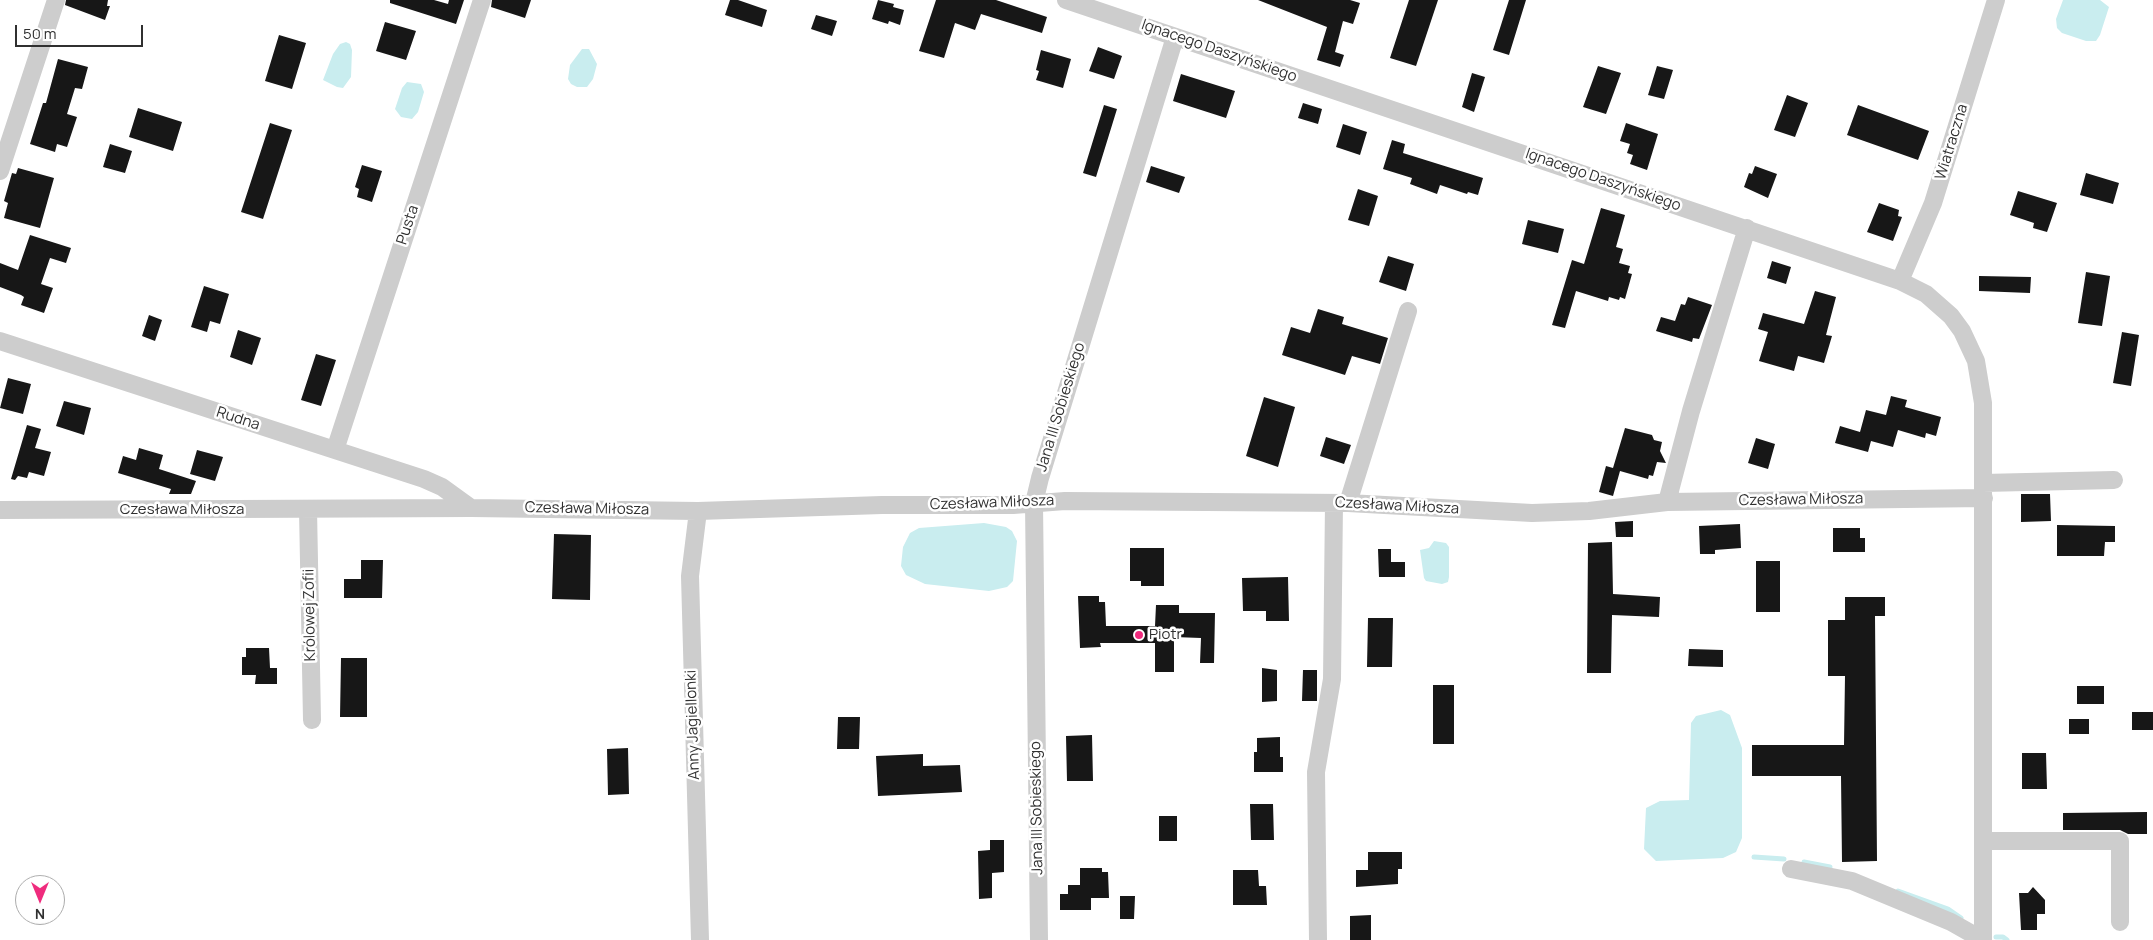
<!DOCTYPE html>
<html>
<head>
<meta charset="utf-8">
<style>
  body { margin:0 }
  #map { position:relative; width:2153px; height:940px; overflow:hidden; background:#fff; font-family:Manrope,sans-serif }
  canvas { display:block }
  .north { position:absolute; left:15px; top:875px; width:50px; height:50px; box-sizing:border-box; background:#fff; border:1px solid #acacac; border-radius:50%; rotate:180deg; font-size:14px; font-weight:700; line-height:20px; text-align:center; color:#303030 }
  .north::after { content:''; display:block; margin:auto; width:18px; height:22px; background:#ef2b7d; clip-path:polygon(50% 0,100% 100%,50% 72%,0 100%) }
  .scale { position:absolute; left:15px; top:25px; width:128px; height:22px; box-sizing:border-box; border:2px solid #303030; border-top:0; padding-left:6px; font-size:15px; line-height:18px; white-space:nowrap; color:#303030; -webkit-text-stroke:4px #fff; paint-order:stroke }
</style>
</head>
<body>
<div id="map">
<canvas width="2153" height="940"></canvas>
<div class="north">N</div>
<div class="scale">50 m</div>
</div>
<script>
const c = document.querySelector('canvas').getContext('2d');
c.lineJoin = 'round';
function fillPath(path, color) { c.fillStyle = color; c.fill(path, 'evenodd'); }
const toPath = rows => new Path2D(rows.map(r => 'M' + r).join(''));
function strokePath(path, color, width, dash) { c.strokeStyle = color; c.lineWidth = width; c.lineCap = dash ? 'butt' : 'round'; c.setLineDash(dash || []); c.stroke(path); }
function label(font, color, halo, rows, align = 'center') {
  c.font = font + ' Manrope,sans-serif'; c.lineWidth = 5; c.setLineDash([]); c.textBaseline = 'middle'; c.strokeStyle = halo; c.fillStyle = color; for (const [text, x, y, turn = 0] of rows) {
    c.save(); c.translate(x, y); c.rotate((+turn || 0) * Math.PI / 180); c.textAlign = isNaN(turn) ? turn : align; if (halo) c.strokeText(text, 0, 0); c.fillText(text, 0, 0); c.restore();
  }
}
fillPath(toPath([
  [2063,0,2100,0,2109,7,2100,35,2096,41,2086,41,2062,33,2057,28,2056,19],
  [346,42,350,44,352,50,351,77,343,88,337,87,323,80,333,54,340,44],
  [582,49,589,49,597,64,593,79,587,87,577,87,571,84,568,79,570,65],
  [407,82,421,84,424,92,418,112,412,119,401,117,395,109,402,88],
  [984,523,1006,527,1012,531,1017,541,1013,581,1007,587,989,591,925,584,906,575,901,566,903,547,910,533,919,528],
  [1434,541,1446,543,1449,547,1449,577,1448,582,1442,584,1426,581,1424,578,1420,550,1429,548],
  [1721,710,1730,715,1742,748,1742,838,1736,852,1723,858,1656,861,1644,849,1646,808,1660,801,1689,800,1691,723,1696,716]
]), '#c9edef');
strokePath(toPath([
  [1754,857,1784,859],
  [1804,862,1830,867],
  [1898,891,1948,909,1961,918],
  [1996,937,2003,937,2007,940]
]), '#c9edef', 5);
fillPath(toPath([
  [66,0,108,0,107,6,110,6,105,20,65,5],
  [390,0,434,0,448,4,449,0,464,0,456,24,390,3],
  [492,0,531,0,525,18,491,7],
  [730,0,738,0,767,10,762,27,725,15],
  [878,0,894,4,893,7,904,10,900,25,889,21,888,24,872,19],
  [936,0,996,0,1047,17,1042,33,981,14,975,30,955,23,944,58,919,51],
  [1258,0,1350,0,1360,3,1353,24,1343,21,1335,52,1344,55,1340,67,1317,60,1327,27],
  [1409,0,1438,0,1416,66,1390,58],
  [1509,0,1526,0,1509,55,1493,50],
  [816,15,837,21,832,36,811,29],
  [385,22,416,31,406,60,376,51],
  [279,35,306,43,292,89,265,81],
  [1098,47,1122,56,1114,79,1089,71],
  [1041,50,1071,59,1063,88,1036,80,1039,71,1036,70],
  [58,59,88,67,82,89,75,88,67,114,77,117,67,147,57,144,55,152,30,144,43,103,46,103],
  [1598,66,1621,73,1606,114,1583,107],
  [1657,66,1673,70,1664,99,1648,95],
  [1472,73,1485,77,1474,112,1462,107],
  [1181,74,1235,91,1226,118,1173,101],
  [1787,95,1808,103,1795,137,1774,130],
  [1303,103,1322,109,1318,124,1298,118],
  [1104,105,1117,109,1096,177,1083,173],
  [1858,105,1929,131,1918,160,1847,135],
  [138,108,182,122,173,151,129,137],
  [270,123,292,130,263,219,241,212],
  [1626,123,1658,134,1647,170,1630,164,1633,155,1627,153,1630,144,1620,141],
  [1343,124,1367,132,1360,155,1336,147],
  [1392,140,1405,144,1403,153,1483,178,1478,195,1468,192,1467,194,1440,185,1437,194,1410,184,1412,178,1383,169],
  [110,144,132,151,125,173,103,167],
  [362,165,382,171,372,202,357,197,359,189,355,187],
  [1151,166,1185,177,1179,193,1146,182],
  [1755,166,1777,174,1768,198,1744,187,1749,173,1752,174],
  [18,168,54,178,40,228,4,218,8,203,4,201,12,173,16,174],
  [2086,173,2119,183,2113,204,2080,195],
  [1358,189,1378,196,1369,226,1348,220],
  [2018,191,2057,203,2047,232,2033,228,2034,223,2010,215],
  [1879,203,1899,210,1898,216,1902,217,1893,241,1867,232],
  [1601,208,1625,215,1616,247,1623,249,1619,263,1630,266,1628,273,1632,274,1625,299,1620,297,1619,300,1609,297,1608,301,1576,291,1565,328,1552,325,1572,260,1584,264],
  [1528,220,1564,229,1558,253,1522,244],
  [30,235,71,248,66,263,50,258,41,284,53,288,44,313,21,305,24,297,21,295,0,287,0,263,18,270],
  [1388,256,1414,264,1406,291,1379,282],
  [1772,261,1791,267,1786,284,1767,278],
  [2086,272,2110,276,2102,326,2078,323],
  [1979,276,2031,277,2030,293,1979,291],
  [204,286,229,294,220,324,210,321,207,332,191,327],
  [1815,291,1836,297,1826,335,1832,336,1824,363,1798,356,1794,371,1759,361,1768,332,1758,329,1763,313,1804,324],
  [1688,297,1712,305,1699,339,1693,338,1692,342,1656,331,1661,317,1675,321,1681,304,1685,305],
  [1318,309,1344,317,1342,324,1388,338,1380,364,1352,356,1345,375,1282,355,1291,327,1310,333],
  [149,315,162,320,155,341,142,336],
  [238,330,261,338,252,365,230,357],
  [2122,332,2139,335,2131,386,2113,383],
  [316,354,336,360,321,406,301,400],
  [8,378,31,384,23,414,0,408],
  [1891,396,1907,400,1905,407,1941,417,1936,436,1926,433,1925,438,1898,430,1893,447,1871,441,1868,452,1835,443,1840,426,1860,432,1866,410,1886,415],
  [1264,397,1295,407,1278,467,1246,456],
  [64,401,91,408,84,435,56,426],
  [27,425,41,429,35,448,51,452,44,476,29,472,27,478,18,476,15,480,11,479],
  [1625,428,1652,435,1654,440,1662,442,1660,451,1666,463,1657,462,1653,476,1649,475,1648,479,1620,471,1613,496,1599,492,1606,466,1613,468],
  [1326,437,1351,445,1344,464,1320,456],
  [1756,438,1775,444,1768,469,1748,463],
  [139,448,163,455,159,469,196,481,191,494,169,494,171,489,118,473,123,456,136,460],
  [197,450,223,457,215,481,190,474],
  [2021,494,2050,494,2051,521,2021,522],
  [1633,521,1633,537,1616,537,1615,522],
  [1740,524,1741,548,1715,550,1715,554,1700,554,1699,526],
  [2057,525,2115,526,2115,542,2105,542,2104,556,2057,556],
  [1833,528,1860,528,1860,538,1865,538,1865,552,1833,552],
  [554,534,591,535,590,600,552,599],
  [1612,542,1613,594,1660,597,1659,617,1612,615,1611,673,1587,673,1588,543],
  [1130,548,1164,548,1164,586,1141,586,1141,581,1130,581],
  [1378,549,1391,549,1391,562,1405,562,1405,577,1379,577],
  [361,560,383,560,382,598,344,598,344,579,361,579],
  [1756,561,1780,561,1780,612,1756,612],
  [1288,577,1289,621,1266,621,1266,611,1243,611,1242,578],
  [1078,596,1099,596,1099,602,1105,602,1106,626,1155,626,1156,605,1179,605,1179,613,1215,613,1214,663,1200,663,1201,638,1174,637,1174,672,1155,672,1155,643,1100,643,1101,647,1080,648],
  [1845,597,1885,597,1885,616,1875,616,1877,861,1842,862,1841,776,1752,776,1752,745,1844,745,1845,676,1828,676,1828,620,1845,620],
  [1368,618,1393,618,1392,667,1367,667],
  [246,648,269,648,270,668,277,668,277,684,255,684,256,675,242,675,242,657,246,657],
  [1689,649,1723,650,1723,667,1688,666],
  [341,658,367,658,367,717,340,717],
  [1262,668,1277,670,1277,701,1262,702],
  [1303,670,1317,670,1317,701,1302,701],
  [1433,685,1454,685,1454,744,1433,744],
  [2077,686,2104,686,2104,704,2077,704],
  [2132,712,2153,712,2153,730,2132,730],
  [838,717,860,717,859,749,837,749],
  [2069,719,2089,719,2089,734,2069,734],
  [1092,735,1093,781,1067,781,1066,736],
  [1280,737,1280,757,1283,757,1283,772,1254,772,1254,752,1257,752,1257,738],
  [628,748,629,794,608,795,607,749],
  [2022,753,2046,753,2047,789,2022,789],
  [923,754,923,766,960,765,962,792,878,796,876,756],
  [1250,804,1273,804,1274,840,1251,840],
  [2147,812,2147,834,2128,834,2120,830,2063,830,2063,813],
  [1159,816,1177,816,1177,841,1159,841],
  [990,840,1004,840,1004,872,992,873,992,898,979,899,978,851,990,850],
  [1368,852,1402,852,1402,869,1398,869,1398,884,1356,887,1356,870,1368,870],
  [1080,868,1102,868,1102,872,1108,872,1109,898,1091,898,1091,910,1060,910,1060,894,1068,894,1068,885,1080,885],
  [1233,870,1258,870,1259,886,1266,886,1267,905,1233,905],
  [2033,887,2045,900,2045,914,2037,914,2037,930,2021,930,2019,893,2028,893],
  [1120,896,1135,896,1134,919,1120,919],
  [1371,915,1371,940,1350,940,1350,916]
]), '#171717');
strokePath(toPath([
  [1066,0,1900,281,1926,294,1951,316,1962,331,1976,361,1983,403,1983,940],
  [0,171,56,0],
  [1900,281,1933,203,1996,0],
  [0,341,424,479,442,487,471,508],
  [335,450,482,0],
  [1983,483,2114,480],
  [1667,502,1691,411,1747,228],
  [1348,503,1408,311],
  [308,509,312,720],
  [0,510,471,508,698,511,882,505,1013,505,1065,501,1348,503,1532,513,1589,511,1667,502,1984,498],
  [698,511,690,576,700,940],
  [1983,841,2120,841,2120,922],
  [1791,869,1852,881,1951,922,1983,940],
  [1039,940,1034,503,1040,478,1175,37],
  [1318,940,1316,772,1332,679,1334,503]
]), '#cdcdcd', 18);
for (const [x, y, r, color] of [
  [1139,635,5,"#ef2b7d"]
]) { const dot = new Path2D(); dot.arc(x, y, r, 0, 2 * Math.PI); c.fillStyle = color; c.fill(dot); strokePath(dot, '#fff', 2); }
label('15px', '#303030', '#fff', [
  ["Ignacego Daszyńskiego",1219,51,19],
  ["Wiatraczna",1952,142,-73],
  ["Ignacego Daszyńskiego",1603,180,19],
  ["Pusta",408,225,-72],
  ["Jana III Sobieskiego",1061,407,-73],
  ["Rudna",238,419,18],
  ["Czesława Miłosza",1801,500,-1],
  ["Czesława Miłosza",992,503,-2],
  ["Czesława Miłosza",1397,506,3],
  ["Czesława Miłosza",587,509,1],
  ["Czesława Miłosza",182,510],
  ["Królowej Zofii",310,615,-91],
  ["Anny Jagiellonki",693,725,-92],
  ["Jana III Sobieskiego",1037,808,-91]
]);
label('15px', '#303030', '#fff', [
  ["Piotr",1149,635]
], 'left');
</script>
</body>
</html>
